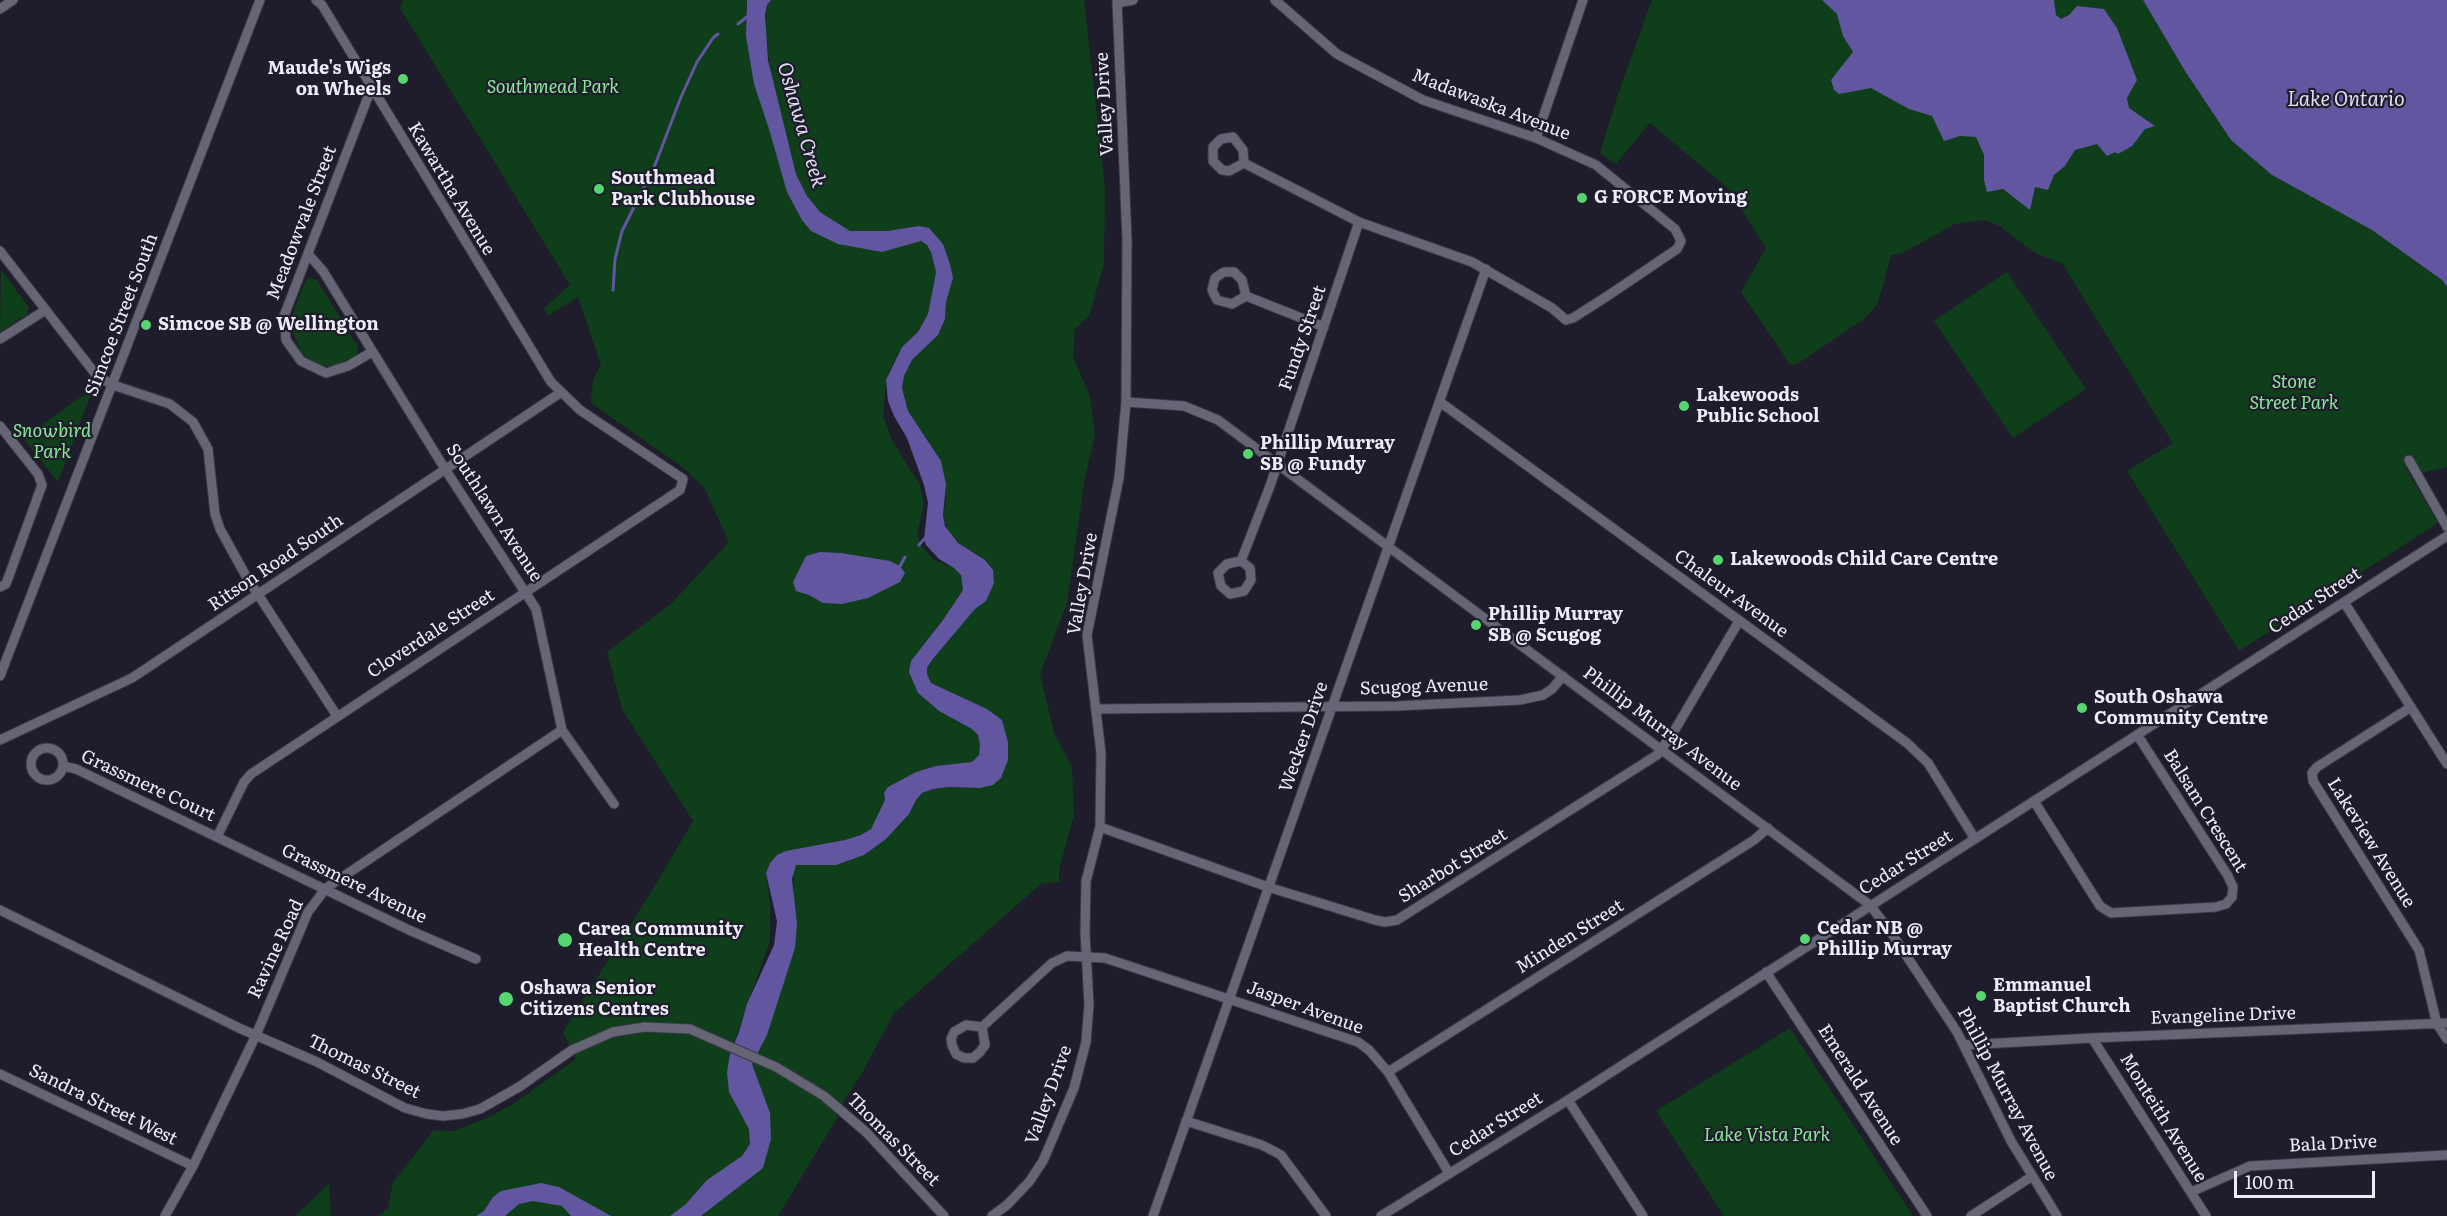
<!DOCTYPE html>
<html>
<head>
<meta charset="utf-8">
<style>
  body { margin:0 }
  #map { position:relative; width:2447px; height:1216px; overflow:hidden; background:#1f1d2c; font-family:Literata,serif }
  canvas { display:block }
  .scale { position:absolute; left:2234px; top:1171px; width:141px; height:27px; box-sizing:border-box; border:3px solid #ececf6; border-top:0; padding-left:8px; font-size:18px; line-height:21px; white-space:nowrap; color:#ececf6; -webkit-text-stroke:4px #1f1d2c; paint-order:stroke }
</style>
</head>
<body>
<div id="map">
<canvas width="2447" height="1216"></canvas>
<div class="scale">100 m</div>
</div>
<script>
const c = document.querySelector('canvas').getContext('2d');
c.lineJoin = 'round';
function fillPath(path, color) { c.fillStyle = color; c.fill(path, 'evenodd'); }
const toPath = rows => new Path2D(rows.map(r => 'M' + r).join(''));
function strokePath(path, color, width, dash) { c.strokeStyle = color; c.lineWidth = width; c.lineCap = dash ? 'butt' : 'round'; c.setLineDash(dash || []); c.stroke(path); }
function label(font, color, halo, rows, align = 'center') {
  c.font = font + ' Literata,serif'; c.lineWidth = 4.5; c.setLineDash([]); c.textBaseline = 'middle'; c.strokeStyle = halo; c.fillStyle = color; for (const [text, x, y, turn = 0] of rows) {
    c.save(); c.translate(x, y); c.rotate((+turn || 0) * Math.PI / 180); c.textAlign = isNaN(turn) ? turn : align; if (halo) c.strokeText(text, 0, 0); c.fillText(text, 0, 0); c.restore();
  }
}
fillPath(toPath([
  [403,0,747,0,746,12,754,84,811,231,913,242,921,241,927,245,931,252,936,272,928,314,918,332,902,347,893,363,886,380,883,416,892,440,920,485,924,503,917,534,921,545,934,560,954,568,961,575,963,582,963,590,943,620,911,661,918,693,939,711,972,729,978,735,980,745,979,755,972,762,936,766,916,772,884,793,885,800,879,814,871,829,861,835,770,863,766,873,770,904,770,941,730,1054,767,1035,777,998,794,890,793,872,796,865,864,855,886,839,909,814,916,800,922,793,933,789,949,787,980,788,1001,778,1008,760,1008,742,1002,720,987,709,931,683,927,674,927,668,932,660,975,609,986,601,993,570,985,560,958,543,949,534,943,515,946,500,941,461,908,411,902,388,904,376,912,360,938,335,945,319,946,302,953,278,919,226,887,231,850,231,820,212,807,196,796,174,773,86,765,34,767,5,771,0,1084,0,1105,187,1104,264,1089,316,1075,329,1073,357,1090,397,1095,435,1085,477,1067,603,1040,674,1054,733,1072,767,1074,815,1059,869,1059,882,1042,883,894,1013,862,1073,835,1114,838,1116,778,1216,378,1216,388,1209,393,1182,434,1130,453,1131,490,1117,516,1102,576,1059,563,1032,656,884,693,821,622,709,607,652,670,605,729,542,704,487,681,466,591,403,593,380,601,365,578,297,548,316,544,308,570,285,400,8],
  [1652,0,2143,0,2185,71,2231,140,2272,175,2372,230,2442,280,2447,288,2447,467,2413,475,2404,465,2438,523,2239,651,2127,471,2173,443,2062,263,2037,254,1998,225,1984,220,1955,224,1901,254,1891,255,1878,303,1864,319,1797,364,1790,364,1741,292,1766,248,1729,189,1650,123,1616,164,1600,153,1618,94],
  [1,269,29,308,27,314,0,332],
  [2007,272,2086,389,2013,438,1934,321],
  [311,278,317,280,358,347,357,355,334,366,317,365,302,354,293,332,293,312,306,280],
  [91,390,92,391,58,482,23,438],
  [1790,1028,1913,1216,1724,1216,1656,1111],
  [329,1184,331,1216,295,1216]
]), '#0f3e1a');
fillPath(toPath([
  [747,0,771,0,767,5,765,15,768,60,796,174,807,196,820,212,850,231,887,231,919,226,929,228,943,244,950,264,953,278,946,302,945,319,938,335,912,360,904,376,902,388,908,411,941,461,946,484,943,515,945,526,958,543,985,560,993,570,994,583,986,601,975,609,932,660,927,668,927,674,931,683,987,709,1002,720,1008,742,1008,760,1001,778,993,785,980,788,949,787,933,789,922,793,916,800,909,814,886,839,864,855,836,865,796,865,792,879,797,924,795,948,767,1035,752,1064,770,1113,771,1139,763,1168,701,1216,670,1216,686,1204,707,1180,742,1156,750,1144,749,1129,729,1092,727,1072,730,1054,739,1032,747,1004,774,945,777,921,766,873,770,863,777,855,786,851,845,840,861,835,871,829,885,800,884,793,888,787,916,772,936,766,972,762,979,755,980,745,978,735,972,729,939,711,918,693,909,672,911,661,943,620,963,590,961,575,954,568,939,559,926,545,924,539,928,503,924,485,907,438,894,416,888,401,886,380,902,347,918,332,928,314,936,272,931,252,927,245,921,241,882,252,838,244,811,231,802,220,787,192,769,129,754,84,746,36],
  [1822,0,2054,0,2056,15,2061,19,2069,15,2077,6,2104,9,2117,28,2137,80,2127,98,2129,108,2155,126,2145,129,2132,146,2118,154,2115,152,2107,156,2097,144,2075,150,2065,166,2054,175,2048,190,2035,187,2030,210,2003,189,1987,192,1984,180,1984,155,1976,137,1960,136,1944,141,1932,116,1909,109,1871,88,1839,94,1834,90,1831,80,1853,52,1843,36,1837,14],
  [2143,0,2447,0,2447,287,2442,280,2372,230,2272,175,2231,140,2185,71],
  [820,552,841,553,890,561,900,566,905,573,900,582,868,598,842,604,823,603,809,595,796,591,793,582,806,556],
  [541,1183,559,1187,611,1216,571,1216,562,1206,533,1201,519,1204,505,1216,476,1216,484,1211,493,1197,501,1191]
]), '#61569f');
strokePath(toPath([
  [738,24,748,16],
  [613,290,615,259,622,231,655,165,681,97,697,62,713,38,718,34],
  [919,545,926,537],
  [900,566,905,557]
]), '#61569f', 3);
const minor = toPath([
  [1117,3,1133,0],
  [0,9,13,0],
  [371,89,284,316,286,340,301,361,326,373,348,366,372,352],
  [1536,138,1583,0],
  [1244,163,1229,171,1222,170,1213,161,1213,147,1221,139,1233,137,1243,150,1244,163,1359,222,1472,262,1552,308,1566,320,1573,318,1609,295,1677,249,1681,241,1675,229,1596,165,1536,138,1423,100,1337,54,1275,0],
  [0,251,97,376,113,385,170,404,193,422,208,449,215,514,220,529,246,576,337,716],
  [309,255,323,271,445,469,536,609,562,730,614,804],
  [1246,296,1232,304,1217,300,1212,290,1215,278,1224,272,1234,272,1242,280,1246,296,1324,327],
  [0,339,44,311],
  [1126,402,1184,406,1218,420,1870,905,1892,934,1957,1032,2011,1141,2057,1216],
  [1440,402,1907,743,1928,763,1975,839],
  [0,426,38,474,42,485,6,584,0,587],
  [2409,460,2447,527],
  [1241,561,1250,568,1251,580,1244,591,1230,594,1221,586,1218,573,1227,564,1241,561,1270,486,1359,222],
  [2344,602,2447,764],
  [0,676,260,0],
  [2411,707,2317,767,2312,773,2313,781,2419,950,2437,1024,2447,1039],
  [1097,709,1396,706,1520,700,1543,695,1552,689,1563,676],
  [0,740,132,678,560,393],
  '31 764a16 16 0 1 1 32 0a16 16 0 1 1-32 0Z',
  [63,766,76,769,409,930,476,959],
  [2034,801,2100,906,2111,913,2216,907,2226,904,2232,897,2233,887,2228,876,2138,736],
  [1100,827,1268,887,1375,920,1385,922,1397,920,1657,755,1673,733,1739,621],
  [217,837,244,782,251,774,680,490,683,479,580,410,551,382,322,5,316,0],
  [0,910,239,1028,317,1062,405,1108,427,1114,443,1116,462,1114,480,1109,519,1087,572,1050,613,1032,645,1027,690,1029,776,1067,824,1096,866,1132,944,1216],
  [1766,972,1927,1216],
  [982,1027,985,1045,980,1052,973,1058,964,1058,956,1054,952,1045,951,1039,954,1032,966,1025,982,1027,1052,963,1067,956,1105,958,1358,1042,1369,1050,1388,1072,1449,1173],
  [2092,1038,2206,1216],
  [1964,1045,2092,1038,2447,1023],
  [1388,1072,1754,840,1768,828],
  [0,1074,193,1166],
  [1568,1100,1643,1216],
  [1186,1121,1262,1145,1281,1155,1326,1216],
  [2191,1192,2250,1166,2447,1155],
  [165,1216,193,1166,256,1035,308,912,326,888,562,730],
  [992,1216,1007,1205,1029,1182,1043,1161,1074,1088,1086,1042,1089,1004,1085,933,1086,881,1100,827,1101,753,1087,635,1119,478,1126,402,1127,240,1117,0],
  [1153,1216,1486,269],
  [1381,1216,1568,1100,2447,536],
  [1971,1216,2031,1177]
]);
strokePath(minor, '#3b3946', 11);
strokePath(minor, '#666576', 9);
for (const [x, y, r, color] of [
  [403,79,6,"#55d671"],
  [599,189,6,"#55d671"],
  [1582,198,6,"#55d671"],
  [146,325,6,"#55d671"],
  [1684,406,6,"#55d671"],
  [1248,454,6,"#55d671"],
  [1718,560,6,"#55d671"],
  [1476,625,6,"#55d671"],
  [2082,708,6,"#55d671"],
  [1805,939,6,"#55d671"],
  [565,940,8,"#55d671"],
  [1981,996,6,"#55d671"],
  [506,999,8,"#55d671"]
]) { const dot = new Path2D(); dot.arc(x, y, r, 0, 2 * Math.PI); c.fillStyle = color; c.fill(dot); strokePath(dot, '#1f1d2c', 2); }
label('bold 18px', '#ececf6', '#1f1d2c', [
  ["Maude's Wigs",391,69,"right"],
  ["on Wheels",391,90,"right"],
  ["Southmead",611,179],
  ["Park Clubhouse",611,200],
  ["G FORCE Moving",1594,198],
  ["Simcoe SB @ Wellington",158,325],
  ["Lakewoods",1696,396],
  ["Public School",1696,417],
  ["Phillip Murray",1260,444],
  ["SB @ Fundy",1260,465],
  ["Lakewoods Child Care Centre",1730,560],
  ["Phillip Murray",1488,615],
  ["SB @ Scugog",1488,636],
  ["South Oshawa",2094,698],
  ["Community Centre",2094,719],
  ["Cedar NB @",1817,929],
  ["Phillip Murray",1817,950],
  ["Carea Community",578,930],
  ["Health Centre",578,951],
  ["Emmanuel",1993,986],
  ["Baptist Church",1993,1007],
  ["Oshawa Senior",520,989],
  ["Citizens Centres",520,1010]
], 'left');
label('italic 18px', '#8aea99', '#1f1d2c', [
  ["Southmead Park",553,88],
  ["Stone",2294,383],
  ["Street Park",2294,404],
  ["Snowbird",52,432],
  ["Park",52,453],
  ["Lake Vista Park",1767,1136]
]);
label('18px', '#ececf6', '#1f1d2c', [
  ["Valley Drive",1105,104,-93],
  ["Madawaska Avenue",1491,105,21],
  ["Kawartha Avenue",451,189,59],
  ["Meadowvale Street",302,223,-69],
  ["Simcoe Street South",122,315,-69],
  ["Fundy Street",1303,338,-71],
  ["Southlawn Avenue",494,513,57],
  ["Ritson Road South",276,563,-34],
  ["Valley Drive",1083,584,-80],
  ["Chaleur Avenue",1731,594,36],
  ["Cedar Street",2315,601,-33],
  ["Cloverdale Street",431,634,-33],
  ["Scugog Avenue",1424,687,-2],
  ["Phillip Murray Avenue",1662,729,37],
  ["Wecker Drive",1304,737,-71],
  ["Grassmere Court",148,786,25],
  ["Balsam Crescent",2205,811,58],
  ["Lakeview Avenue",2371,843,58],
  ["Cedar Street",1906,863,-32],
  ["Sharbot Street",1453,866,-32],
  ["Grassmere Avenue",354,884,26],
  ["Minden Street",1570,937,-32],
  ["Ravine Road",276,949,-65],
  ["Jasper Avenue",1305,1008,20],
  ["Evangeline Drive",2223,1016,-2],
  ["Thomas Street",364,1067,26],
  ["Emerald Avenue",1860,1085,57],
  ["Phillip Murray Avenue",2007,1094,62],
  ["Valley Drive",1049,1095,-70],
  ["Sandra Street West",103,1105,26],
  ["Monteith Avenue",2163,1118,58],
  ["Cedar Street",1496,1125,-32],
  ["Thomas Street",893,1140,45],
  ["Bala Drive",2333,1144,-3]
]);
label('italic 20px', '#dfddf2', '#1f1d2c', [
  ["Lake Ontario",2346,100],
  ["Oshawa Creek",801,125,74]
]);
</script>
</body>
</html>
